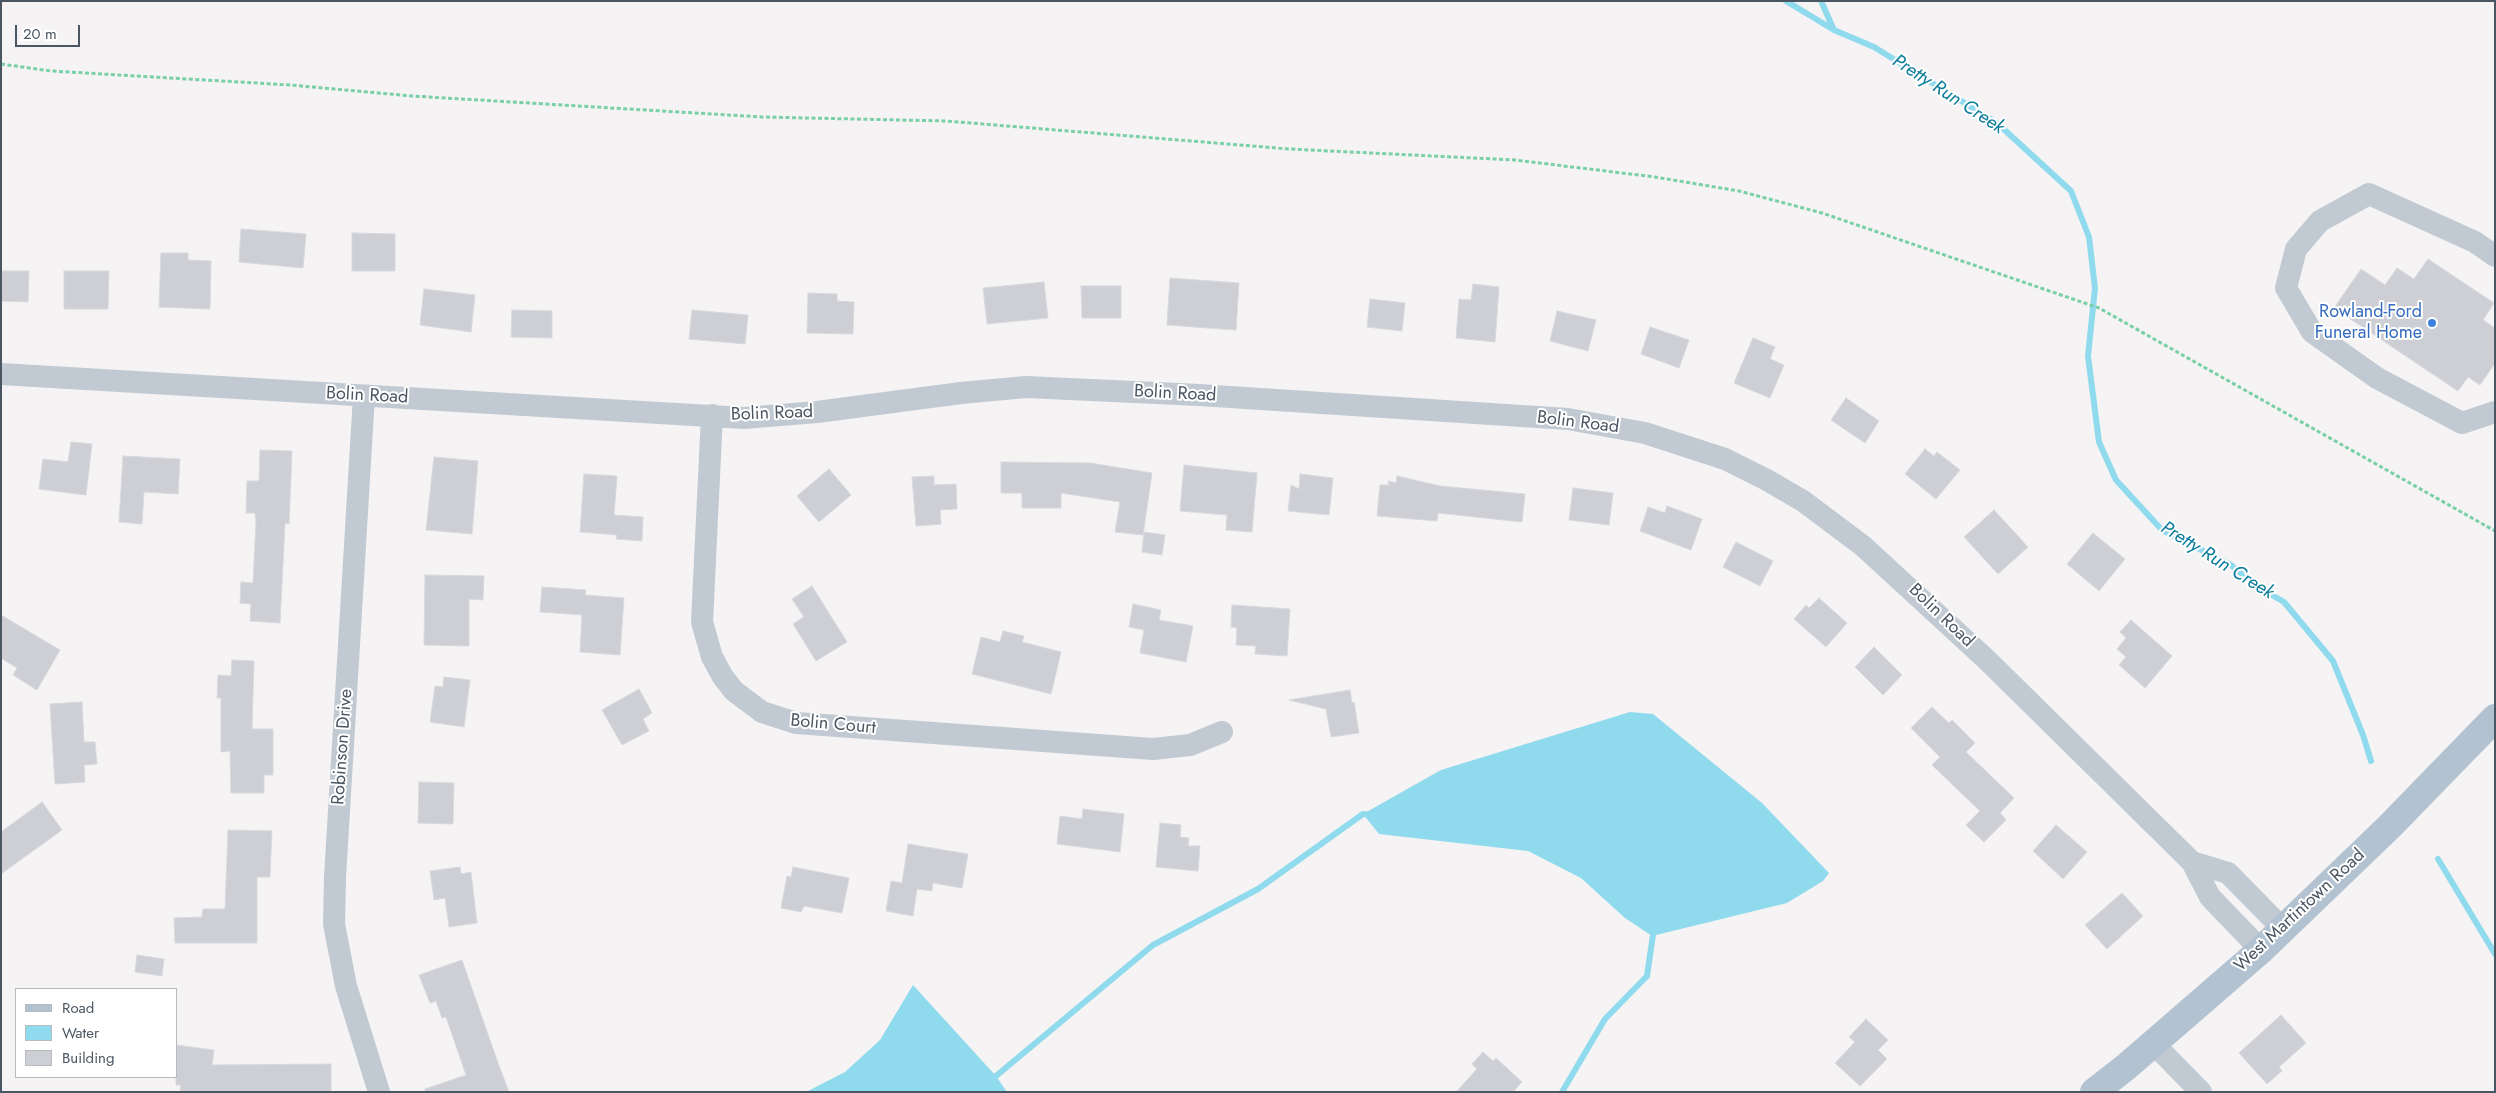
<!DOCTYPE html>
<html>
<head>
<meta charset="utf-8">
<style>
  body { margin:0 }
  #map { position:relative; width:2496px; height:1093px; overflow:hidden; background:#f5f3f3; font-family:Jost,sans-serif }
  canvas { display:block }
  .frame { position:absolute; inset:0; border:2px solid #4a5661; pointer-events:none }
  .legend { position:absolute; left:15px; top:988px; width:162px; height:90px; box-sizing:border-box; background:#fff; border:1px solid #b7bbc0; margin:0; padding:6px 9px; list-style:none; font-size:15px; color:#4a5661 }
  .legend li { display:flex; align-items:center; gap:10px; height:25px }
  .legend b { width:25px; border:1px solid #b7bbc0 }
  .scale { position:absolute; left:15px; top:25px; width:65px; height:22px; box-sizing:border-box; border:2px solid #4a5661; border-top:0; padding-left:6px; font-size:15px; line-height:18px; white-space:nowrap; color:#4a5661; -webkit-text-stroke:4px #fff; paint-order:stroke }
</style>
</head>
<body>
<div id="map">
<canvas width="2496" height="1093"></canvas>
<div class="frame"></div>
<ul class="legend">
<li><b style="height:6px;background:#b3c2d1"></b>Road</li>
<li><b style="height:14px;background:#90daee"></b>Water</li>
<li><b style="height:14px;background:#cdcfd5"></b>Building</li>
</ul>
<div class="scale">20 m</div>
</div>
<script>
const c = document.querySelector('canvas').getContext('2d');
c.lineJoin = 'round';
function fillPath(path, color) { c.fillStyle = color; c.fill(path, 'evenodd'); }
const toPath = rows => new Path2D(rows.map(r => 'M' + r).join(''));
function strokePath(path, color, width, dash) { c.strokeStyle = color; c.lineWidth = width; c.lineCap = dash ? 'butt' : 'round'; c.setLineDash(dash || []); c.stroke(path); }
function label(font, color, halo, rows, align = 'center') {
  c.font = font + ' Jost,sans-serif'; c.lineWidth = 4; c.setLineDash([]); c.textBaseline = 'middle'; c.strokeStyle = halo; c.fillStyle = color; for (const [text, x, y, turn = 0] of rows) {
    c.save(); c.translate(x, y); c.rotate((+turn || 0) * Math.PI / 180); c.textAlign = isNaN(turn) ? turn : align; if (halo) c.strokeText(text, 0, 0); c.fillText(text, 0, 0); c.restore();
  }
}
fillPath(toPath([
  [1630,712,1653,714,1762,803,1829,873,1823,881,1787,903,1652,936,1625,918,1581,878,1528,851,1379,834,1363,814,1441,770],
  [913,985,996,1076,1007,1092,806,1092,845,1072,880,1040]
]), '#90daee');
strokePath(toPath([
  [1786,1,1834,30,1874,47,1997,123,2071,191,2089,237,2095,288,2088,356,2099,442,2116,480,2162,530,2231,565,2256,586,2284,602,2333,661,2363,735,2371,761],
  [1821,1,1834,30],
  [2438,859,2495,954],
  [996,1076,1153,945,1258,889,1363,814,1372,815],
  [1562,1092,1605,1019,1647,976,1654,928]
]), '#90daee', 6);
const building = toPath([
  [241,229,306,234,303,268,239,262,241,229],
  [352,233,395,234,395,271,352,271,352,233],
  [161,253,188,253,188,260,211,261,210,309,159,307,161,253],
  [2428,259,2494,303,2483,320,2495,328,2495,363,2480,385,2468,377,2458,391,2334,308,2361,269,2385,285,2397,268,2414,279,2428,259],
  [1,271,29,271,28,302,1,301,1,271],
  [64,271,109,271,108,309,64,309,64,271],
  [1170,278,1239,283,1236,330,1167,325,1170,278],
  [1044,282,1048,318,987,324,983,288,1044,282],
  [1473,284,1499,287,1495,342,1456,338,1459,299,1471,300,1473,284],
  [1081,286,1121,286,1121,318,1082,318,1081,286],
  [424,289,475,295,471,332,420,325,424,289],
  [808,293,837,294,837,301,854,302,853,334,807,333,808,293],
  [1370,299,1405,303,1402,331,1367,327,1370,299],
  [512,310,552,311,552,338,511,337,512,310],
  [692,310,748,315,745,344,689,339,692,310],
  [1557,311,1596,320,1588,351,1550,341,1557,311],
  [1650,327,1689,340,1679,368,1641,354,1650,327],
  [1753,338,1775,347,1770,359,1784,365,1770,398,1734,383,1753,338],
  [1846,398,1879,421,1865,443,1831,420,1846,398],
  [71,442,92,444,86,495,39,489,43,459,68,462,71,442],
  [1925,449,1934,456,1937,452,1960,470,1936,499,1905,474,1925,449],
  [260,450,292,451,289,524,285,523,280,623,250,621,251,604,240,603,241,582,253,583,256,522,255,513,246,513,247,481,259,481,260,450],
  [123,456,180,459,178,494,144,492,142,524,119,522,123,456],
  [434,457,478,461,472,534,426,530,434,457],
  [1001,462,1090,463,1152,473,1143,535,1115,532,1120,502,1061,493,1061,508,1022,508,1022,493,1001,493,1001,462],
  [1184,465,1257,473,1252,532,1226,530,1227,515,1180,511,1184,465],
  [829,469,851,495,819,522,797,496,829,469],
  [584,474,617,476,614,515,643,517,642,541,616,539,617,535,580,532,584,474],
  [1300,474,1333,478,1329,515,1288,511,1291,485,1299,489,1300,474],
  [934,476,934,485,956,484,957,509,940,510,941,524,916,526,912,477,934,476],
  [1397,476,1440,486,1525,494,1522,522,1438,513,1437,521,1377,516,1380,485,1389,485,1388,481,1396,483,1397,476],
  [1573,488,1613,493,1609,525,1569,520,1573,488],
  [1667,506,1702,519,1691,550,1640,531,1648,507,1665,513,1667,506],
  [1994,510,2028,547,1998,574,1964,537,1994,510],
  [1144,532,1165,535,1162,555,1142,552,1144,532],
  [2093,533,2125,559,2099,591,2067,564,2093,533],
  [1736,542,1773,561,1760,586,1723,567,1736,542],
  [425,575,484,576,483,600,469,599,469,646,424,645,425,575],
  [812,586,847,642,816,661,793,624,804,617,792,599,812,586],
  [542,587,586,590,585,595,624,598,620,655,580,652,582,615,540,612,542,587],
  [1819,598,1847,623,1826,647,1794,619,1806,605,1809,608,1819,598],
  [1133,604,1161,610,1159,620,1193,626,1186,662,1140,653,1144,630,1129,627,1133,604],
  [1232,605,1290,609,1287,656,1255,654,1256,646,1236,645,1237,628,1231,627,1232,605],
  [1,615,60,650,37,690,13,675,17,668,1,658,1,615],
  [2131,620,2172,656,2145,688,2119,665,2126,657,2117,649,2126,638,2120,632,2131,620],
  [1003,631,1024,636,1022,642,1061,652,1051,694,972,674,981,637,1000,642,1003,631],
  [1874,647,1902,675,1883,695,1855,667,1874,647],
  [232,660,254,661,252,729,273,729,273,775,264,775,264,793,231,793,230,751,221,752,221,698,217,698,218,675,231,676,232,660],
  [444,677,470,680,464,727,430,722,435,686,443,687,444,677],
  [639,689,652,713,643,719,649,731,622,745,602,710,639,689],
  [1350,690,1352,703,1354,702,1359,733,1331,737,1326,709,1289,700,1350,690],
  [82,702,84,742,95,742,97,764,84,765,85,782,55,784,50,704,82,702],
  [1932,707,1949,723,1952,720,1975,743,1966,752,2014,798,2000,813,2006,820,1984,842,1966,825,1980,811,1932,765,1940,757,1911,728,1932,707],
  [419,782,454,783,453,824,418,823,419,782],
  [42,802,62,830,1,874,1,832,42,802],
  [1083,809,1124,814,1120,852,1057,844,1060,816,1082,819,1083,809],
  [1160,823,1181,825,1180,837,1189,838,1188,846,1200,846,1198,871,1156,867,1160,823],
  [2056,825,2087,852,2063,879,2033,851,2056,825],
  [228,830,272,831,270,877,257,877,257,943,175,943,174,918,202,917,203,909,225,909,228,830],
  [908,844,968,854,962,888,933,883,932,891,917,889,913,916,886,911,891,881,902,883,908,844],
  [460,867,461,874,471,872,477,923,449,927,445,898,434,900,430,871,460,867],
  [793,867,849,878,842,913,804,906,801,912,781,908,787,876,791,877,793,867],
  [2122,893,2143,916,2107,949,2085,925,2122,893],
  [137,955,164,959,162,976,135,972,137,955],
  [462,960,498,1063,509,1092,425,1092,425,1089,466,1075,446,1017,442,1018,436,1001,430,1003,419,975,462,960],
  [2281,1015,2306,1043,2279,1067,2282,1071,2267,1084,2239,1053,2281,1015],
  [1866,1019,1888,1040,1878,1050,1887,1059,1860,1086,1835,1063,1855,1042,1849,1037,1866,1019],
  [176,1045,214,1050,212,1065,331,1064,331,1092,180,1092,181,1085,176,1085,176,1045],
  [1483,1052,1493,1061,1496,1058,1522,1082,1513,1092,1456,1092,1477,1069,1472,1064,1483,1052]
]);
fillPath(building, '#cdcfd5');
strokePath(building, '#d7d9de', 1);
strokePath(toPath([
  [1,64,51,71,290,85,412,96,762,117,946,121,1289,149,1515,160,1655,177,1739,191,1822,213,2099,308,2495,531]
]), '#7ad0a6', 3, [4, 2.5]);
strokePath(toPath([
  [2495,256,2475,242,2369,194,2320,221,2296,249,2286,288,2312,332,2377,378,2462,423,2495,412],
  [1,374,744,418,817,412,961,393,1026,387,1199,395,1568,419,1645,433,1725,459,1767,480,1803,501,1863,546,1987,660,2192,862,2210,897,2261,950],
  [364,396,335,877,334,924,346,986,379,1092],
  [712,415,702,622,712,657,723,677,734,691,762,712,796,723,1153,749,1190,745,1222,732],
  [2192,862,2228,873,2283,929],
  [2153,1043,2201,1092]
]), '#c1cad2', 22);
strokePath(toPath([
  [2094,1092,2126,1067,2261,950,2390,826,2495,718]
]), '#b3c2d1', 28);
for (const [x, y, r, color] of [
  [2432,323,5,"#3f7fe0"]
]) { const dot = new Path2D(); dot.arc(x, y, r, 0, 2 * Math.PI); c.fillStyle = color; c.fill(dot); strokePath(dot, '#fff', 2); }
label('18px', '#366cbe', '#fff', [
  ["Rowland-Ford",2422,313],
  ["Funeral Home",2422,334]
], 'right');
label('18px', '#4a5661', '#fff', [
  ["Bolin Road",1175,394,3],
  ["Bolin Road",367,396,3],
  ["Bolin Road",772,414,-2],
  ["Bolin Road",1578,423,7],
  ["Bolin Road",1941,616,44],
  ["Bolin Court",833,725,5],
  ["Robinson Drive",343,747,-86],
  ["West Martintown Road",2300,911,-43]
]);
label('italic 19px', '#0c7c9b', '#fff', [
  ["Pretty Run Creek",1948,95,33],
  ["Pretty Run Creek",2217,561,32]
]);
</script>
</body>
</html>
